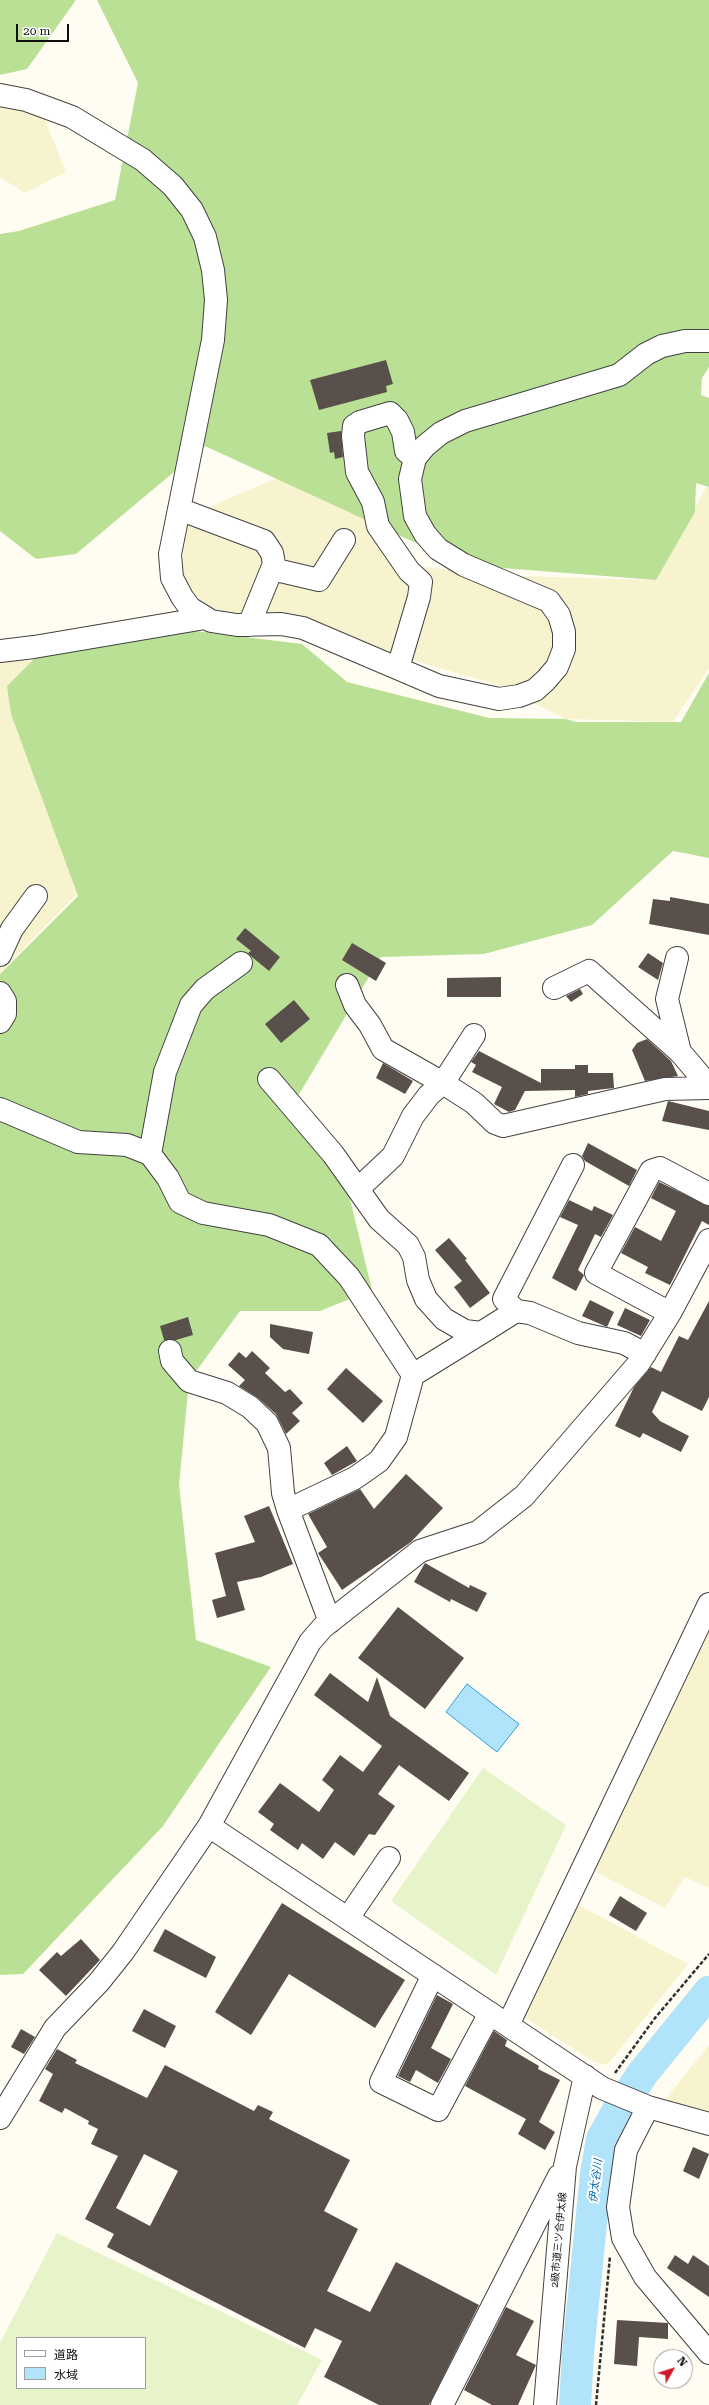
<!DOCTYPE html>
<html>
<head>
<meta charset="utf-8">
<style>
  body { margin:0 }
  #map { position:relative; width:709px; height:2405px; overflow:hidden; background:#fffcf2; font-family:"Roboto Serif","Noto Sans JP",serif }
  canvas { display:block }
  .legend { position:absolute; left:16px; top:2337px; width:130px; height:52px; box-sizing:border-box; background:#fff; border:1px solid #9f9f9f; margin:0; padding:5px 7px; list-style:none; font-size:12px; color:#0f0f0f }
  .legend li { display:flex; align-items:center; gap:8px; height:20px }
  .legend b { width:20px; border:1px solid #9f9f9f }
  .north { position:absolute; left:653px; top:2349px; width:40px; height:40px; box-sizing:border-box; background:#fff; border:1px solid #9f9f9f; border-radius:50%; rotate:51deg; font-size:11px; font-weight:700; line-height:16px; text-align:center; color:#0f0f0f }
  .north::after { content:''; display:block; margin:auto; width:14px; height:18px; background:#cd1a2a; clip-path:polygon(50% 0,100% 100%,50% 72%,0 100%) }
  .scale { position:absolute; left:16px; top:24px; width:53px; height:18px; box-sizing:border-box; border:2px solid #0f0f0f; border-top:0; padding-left:5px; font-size:12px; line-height:14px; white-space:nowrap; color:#0f0f0f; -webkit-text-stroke:3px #fff; paint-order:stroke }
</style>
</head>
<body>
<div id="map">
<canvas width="709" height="2405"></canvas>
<ul class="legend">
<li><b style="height:5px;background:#fff"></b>道路</li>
<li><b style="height:11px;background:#b1e3fb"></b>水域</li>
</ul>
<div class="north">N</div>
<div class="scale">20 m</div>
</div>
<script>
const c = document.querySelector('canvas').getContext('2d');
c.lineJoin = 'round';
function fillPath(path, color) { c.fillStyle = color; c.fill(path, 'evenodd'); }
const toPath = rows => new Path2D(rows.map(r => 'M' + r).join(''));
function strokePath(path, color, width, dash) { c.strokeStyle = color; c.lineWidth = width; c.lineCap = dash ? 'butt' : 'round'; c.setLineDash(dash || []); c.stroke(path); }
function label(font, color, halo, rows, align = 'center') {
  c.font = font + ' "Roboto Serif","Noto Sans JP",serif'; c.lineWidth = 4; c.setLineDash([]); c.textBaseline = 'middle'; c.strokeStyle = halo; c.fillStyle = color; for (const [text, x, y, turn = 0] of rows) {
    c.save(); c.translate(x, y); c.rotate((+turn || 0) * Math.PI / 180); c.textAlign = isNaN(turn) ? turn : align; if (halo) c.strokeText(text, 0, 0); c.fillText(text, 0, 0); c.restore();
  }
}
fillPath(toPath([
  [0,103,41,110,66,172,25,193,0,177],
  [276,478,358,500,401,564,489,575,655,580,707,486,709,487,709,668,673,722,566,719,497,685,393,654,298,616,247,618,209,607,182,581,185,518],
  [0,652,32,661,7,687,77,894,0,973],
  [709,1631,709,1888,685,1877,665,1908,592,1870],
  [575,1903,688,1964,607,2065,594,2062,524,2017],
  [709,2045,709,2115,663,2102]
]), '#f8f3cf');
fillPath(toPath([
  [0,0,76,0,27,69,0,75],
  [97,0,709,0,709,367,702,378,701,395,709,398,709,487,696,483,695,512,656,580,464,565,205,446,76,554,36,559,0,531,0,234,19,231,115,200,138,83],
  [171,628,302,644,347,682,489,718,566,719,576,722,681,722,709,673,709,858,673,851,592,925,484,954,381,957,292,1106,350,1199,372,1290,320,1311,240,1311,189,1381,179,1485,196,1640,271,1667,163,1826,23,1974,0,1975,0,974,78,896,11,714,7,686,43,650]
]), '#bae095');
fillPath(toPath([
  [483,1768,566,1825,496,1975,391,1901],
  [57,2233,322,2360,297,2405,0,2405,0,2343],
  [17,2338,145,2338,145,2388,17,2388]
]), '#e7f4ca');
const water = toPath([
  [467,1684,519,1724,497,1752,446,1712,467,1684]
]);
fillPath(water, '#b1e3fb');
strokePath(water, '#329dd9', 1);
strokePath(toPath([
  [575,2405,578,2353,596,2174,602,2139,617,2112,643,2073,709,1992]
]), '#b1e3fb', 32);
fillPath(toPath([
  [386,360,393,384,386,386,387,392,319,410,310,380],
  [341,431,343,457,335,459,334,452,330,453,327,433],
  [670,897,709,904,709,935,649,924,653,899,670,901],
  [245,928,280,957,269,971,252,957,248,953,251,951,236,939],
  [352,943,386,963,376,981,342,960],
  [648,953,663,963,658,980,638,967],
  [501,977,501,997,447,997,447,978],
  [580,989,583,994,571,1002,566,996],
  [294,1000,310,1019,281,1043,265,1024],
  [647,1039,671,1061,678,1076,645,1081,632,1050,637,1043],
  [479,1051,541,1083,541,1069,575,1069,575,1065,588,1065,588,1073,613,1073,614,1088,588,1091,588,1094,575,1097,575,1090,525,1091,515,1110,509,1112,494,1104,502,1087,472,1072,476,1065,471,1062],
  [383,1063,413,1081,405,1094,376,1078],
  [668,1101,709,1111,709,1130,662,1121],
  [588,1143,637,1170,629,1186,585,1161,582,1156],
  [659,1182,709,1206,709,1225,702,1221,670,1285,645,1273,648,1267,621,1253,635,1227,661,1241,676,1211,651,1198],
  [569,1200,592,1211,594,1206,613,1215,601,1237,595,1234,578,1270,584,1275,576,1291,552,1278,578,1225,560,1217],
  [449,1238,467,1259,465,1260,490,1293,470,1308,454,1287,462,1281,435,1250],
  [590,1300,614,1312,607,1327,582,1316],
  [709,1301,709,1397,702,1411,662,1391,652,1412,660,1421,689,1436,681,1452,643,1433,640,1438,615,1426,634,1387,651,1367,661,1372,679,1336,688,1340],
  [625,1308,650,1320,641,1336,617,1325],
  [188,1317,193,1335,176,1340,164,1340,160,1326],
  [270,1324,313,1332,309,1354,283,1349,270,1337],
  [252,1351,270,1368,265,1373,285,1392,290,1389,303,1403,292,1413,300,1421,286,1434,276,1414,258,1398,239,1386,245,1380,228,1365,239,1352,246,1358],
  [346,1368,383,1401,363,1423,327,1389],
  [347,1446,357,1461,332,1475,324,1463],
  [406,1474,443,1508,411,1542,342,1590,318,1553,327,1547,308,1514,360,1489,374,1509],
  [269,1506,293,1564,261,1577,237,1582,245,1610,217,1618,212,1600,226,1596,215,1553,255,1542,244,1516],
  [425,1563,469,1588,470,1585,487,1593,477,1612,451,1599,450,1602,414,1582],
  [398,1607,464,1658,425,1709,358,1658],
  [330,1673,368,1702,377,1677,390,1716,469,1773,449,1801,399,1765,378,1794,395,1806,375,1835,369,1834,354,1856,335,1842,323,1859,302,1843,298,1850,270,1830,274,1824,258,1812,280,1783,319,1812,334,1790,322,1780,340,1755,363,1772,382,1746,314,1695],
  [620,1896,647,1913,636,1931,609,1915],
  [282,1903,405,1980,375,2028,289,1974,251,2035,215,2012],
  [165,1929,216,1957,206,1978,153,1951],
  [81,1939,100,1960,66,1996,39,1970,57,1952,61,1956],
  [437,1995,453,2004,431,2048,451,2059,438,2083,416,2070,410,2082,398,2076],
  [144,2009,176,2026,165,2048,132,2031],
  [21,2029,35,2037,24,2054,11,2047],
  [494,2031,507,2040,505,2046,539,2066,538,2069,560,2080,539,2122,555,2132,545,2150,518,2134,526,2119,465,2086],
  [57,2049,77,2060,75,2063,147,2098,165,2065,254,2111,258,2105,273,2112,269,2119,350,2160,324,2211,358,2229,327,2291,370,2312,396,2262,479,2305,429,2405,379,2405,324,2377,342,2341,315,2328,305,2348,107,2247,114,2234,85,2219,118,2156,91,2144,98,2129,88,2124,89,2121,65,2108,62,2113,39,2101,53,2074,45,2069],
  [144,2154,178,2171,150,2226,116,2208],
  [693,2147,709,2154,699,2179,683,2171],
  [675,2255,688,2264,693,2255,709,2266,709,2297,667,2268],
  [506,2307,534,2321,516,2355,536,2365,518,2405,492,2405,464,2390],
  [617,2320,668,2323,668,2339,639,2337,637,2366,614,2364]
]), '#59504b');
const minor = toPath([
  [0,95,26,100,72,117,143,160,173,186,192,210,205,237,213,270,216,300,213,340,170,554,172,578,182,597,190,608,211,621,237,625,281,624,303,628,439,686,499,699,519,696,535,690,546,680,557,667,564,649,564,632,559,615,549,601,464,565,438,549,425,534,415,516,410,479,415,458,425,446,441,433,465,421,619,375,646,354,662,346,685,341,709,341],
  [179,509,264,541,272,553,274,564,249,625],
  [272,569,319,580,344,540],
  [0,651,34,647,205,618],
  [398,668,419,597,421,582,409,571,378,526,373,502,357,472,353,436,354,426,360,422,390,413,397,420,403,432,406,451,415,458],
  [0,955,12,929,36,896],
  [677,958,667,999,680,1052],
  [347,985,355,1005,370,1025,383,1049,443,1083,474,1103,495,1123,503,1126,665,1089,709,1088],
  [554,988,589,971,680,1052,709,1086],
  [0,993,5,1001,5,1014,0,1022],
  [269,1079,333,1154,379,1219,408,1245,414,1257,418,1280,426,1299,444,1319,465,1331,481,1333,516,1311,530,1313,578,1333,624,1343,645,1354],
  [0,1109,78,1142,127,1145,150,1154,168,1178,180,1202,203,1213,269,1225,319,1245,349,1277,413,1375],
  [150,1154,165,1072,191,1005,205,989,241,963],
  [359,1188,393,1156,413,1116,429,1095,443,1083,474,1035],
  [516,1311,504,1299,573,1165],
  [670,1313,596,1273,651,1171,660,1168,709,1194],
  [170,1351,172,1361,189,1381,227,1393,250,1407,267,1423,279,1448,283,1493,288,1510,330,1622],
  [288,1510,355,1478,379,1461,396,1437,413,1375,481,1333],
  [209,1826,602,2088,648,2107,709,2124],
  [348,1918,389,1858],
  [433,1975,381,2082,438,2110,490,2013],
  [508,2025,709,1604],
  [648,2107,626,2150,618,2207,623,2238,645,2277,709,2353],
  [0,2118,55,2028,99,1982,123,1952,209,1826,310,1642,323,1627,420,1551,478,1532,524,1496,639,1363,670,1313,709,1240],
  [442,2405,559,2176],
  [545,2405,565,2166,585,2076]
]);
strokePath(minor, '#424242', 24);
strokePath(toPath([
  [615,2073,655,2018,709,1954],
  [596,2405,610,2256]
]), '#313131', 2.5, [4, 2]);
strokePath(minor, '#fff', 22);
label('10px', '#0f0f0f', '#fff', [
  ["2級市道三ツ合伊太線",559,2240,-85]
]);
label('italic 11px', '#0c6ead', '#fff', [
  ["伊太谷川",596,2181,-83]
]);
</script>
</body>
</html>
